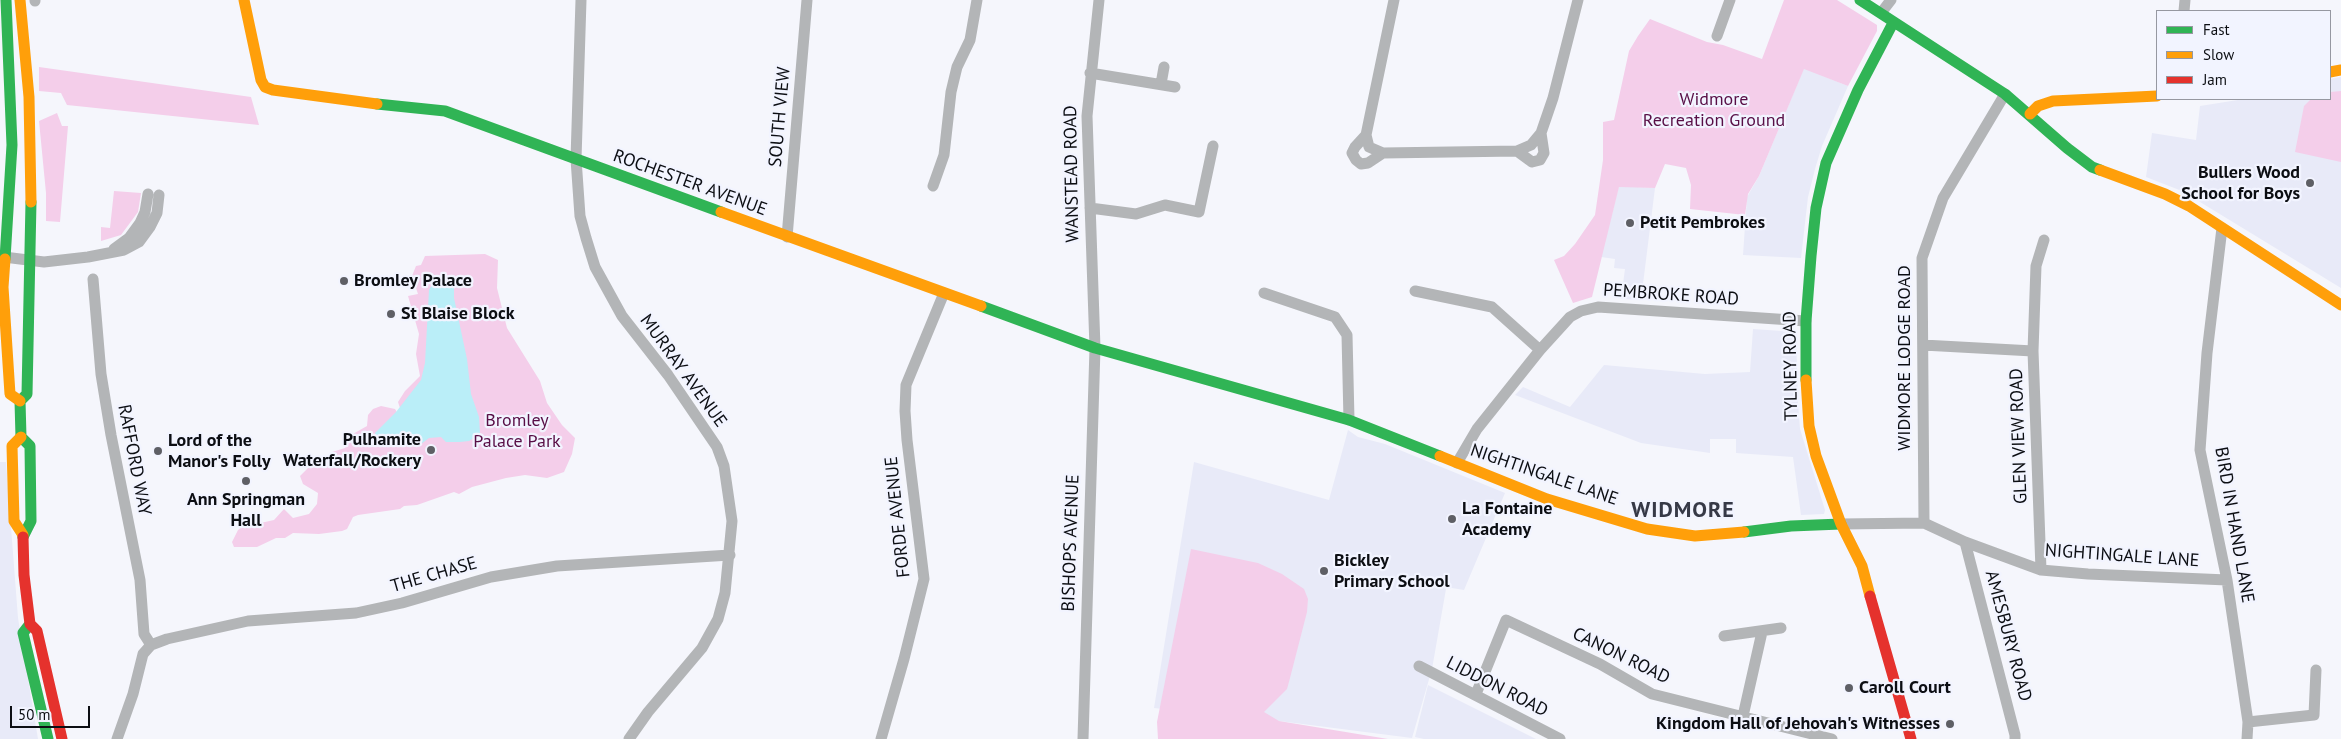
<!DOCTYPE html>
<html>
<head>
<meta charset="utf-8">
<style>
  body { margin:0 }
  #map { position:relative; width:2341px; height:739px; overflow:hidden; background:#f5f6fc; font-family:"PT Sans",sans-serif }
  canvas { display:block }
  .legend { position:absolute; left:2156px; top:10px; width:175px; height:90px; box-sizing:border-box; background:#f2f4ff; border:1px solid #9698a1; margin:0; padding:6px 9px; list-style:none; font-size:15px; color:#0c0e13 }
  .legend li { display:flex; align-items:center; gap:10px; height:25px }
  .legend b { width:25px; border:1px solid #9698a1 }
  .scale { position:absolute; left:10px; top:706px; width:80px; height:22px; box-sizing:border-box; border:2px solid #0c0e13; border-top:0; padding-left:6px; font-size:15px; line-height:18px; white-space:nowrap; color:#0c0e13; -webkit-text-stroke:4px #f2f4ff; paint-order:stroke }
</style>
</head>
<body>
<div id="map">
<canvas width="2341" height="739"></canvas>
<ul class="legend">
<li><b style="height:6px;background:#30b455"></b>Fast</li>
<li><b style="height:6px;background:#ff9f0a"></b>Slow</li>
<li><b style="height:6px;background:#e5322d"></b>Jam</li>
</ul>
<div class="scale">50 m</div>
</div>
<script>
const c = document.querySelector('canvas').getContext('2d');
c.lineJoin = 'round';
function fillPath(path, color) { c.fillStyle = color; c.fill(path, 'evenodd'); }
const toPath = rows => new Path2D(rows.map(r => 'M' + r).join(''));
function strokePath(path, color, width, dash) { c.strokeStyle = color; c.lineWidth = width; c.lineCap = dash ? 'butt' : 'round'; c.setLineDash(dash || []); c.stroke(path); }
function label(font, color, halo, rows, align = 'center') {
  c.font = font + ' "PT Sans",sans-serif'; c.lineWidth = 4.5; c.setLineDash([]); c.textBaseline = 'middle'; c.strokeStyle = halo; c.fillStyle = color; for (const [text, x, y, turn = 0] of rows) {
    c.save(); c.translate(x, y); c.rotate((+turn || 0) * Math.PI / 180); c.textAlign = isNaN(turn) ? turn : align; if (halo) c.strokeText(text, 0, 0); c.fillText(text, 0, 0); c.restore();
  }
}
fillPath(toPath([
  [1804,68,1848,86,1822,146,1815,169,1808,197,1801,258,1743,255,1747,197,1759,176],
  [2341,77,2341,288,2182,191,2146,177,2152,133,2196,140,2200,106,2244,99,2330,99,2330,79],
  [1619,186,1655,188,1641,300,1621,299,1625,269,1614,268,1615,259,1601,257],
  [1753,329,1796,332,1798,403,1800,429,1825,510,1824,514,1801,515,1793,457,1736,453,1736,439,1710,439,1710,453,1641,443,1515,395,1523,387,1570,407,1604,365,1705,374,1750,372],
  [1348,430,1358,437,1385,444,1505,493,1464,590,1452,588,1446,589,1432,669,1412,738,1279,721,1154,708,1194,462,1329,500],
  [0,462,6,462,18,618,38,739,0,739],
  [1428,685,1536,739,1424,739,1415,737]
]), '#e8eaf8');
fillPath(toPath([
  [1784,0,1837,0,1877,25,1877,31,1848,86,1804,69,1759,176,1748,194,1745,215,1690,209,1691,185,1686,168,1665,164,1655,188,1619,187,1592,297,1573,303,1554,260,1564,256,1575,244,1595,215,1603,160,1603,122,1614,120,1629,51,1638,36,1650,19,1707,42,1723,45,1762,59],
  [39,67,251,97,259,125,67,105,61,93,39,91],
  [2341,91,2341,162,2295,152,2304,106,2311,99,2330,99,2330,92],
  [57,113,62,126,68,126,60,222,46,221,46,193,39,121],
  [114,191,141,193,138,212,121,235,101,241,101,227,110,228],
  [485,254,498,260,497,288,507,328,540,381,547,403,562,425,575,438,572,454,564,472,547,478,525,475,506,478,472,487,459,494,454,492,417,505,404,506,400,509,358,515,353,517,347,529,342,531,319,534,293,533,285,538,276,538,257,547,234,547,232,542,238,530,249,521,256,524,274,520,284,509,293,518,309,514,317,504,318,493,303,484,300,476,309,467,318,465,329,457,332,452,345,448,351,435,367,426,368,415,373,409,381,406,395,409,398,414,399,423,390,435,394,437,414,439,428,431,435,430,446,430,462,437,470,436,474,432,475,427,458,344,458,330,452,310,451,288,447,284,440,287,434,305,431,333,438,352,438,358,429,392,410,410,401,411,398,402,405,391,420,376,416,354,419,334,408,296,418,294,412,276,416,266,421,265,425,256],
  [1191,549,1258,563,1282,574,1304,589,1308,599,1307,612,1290,678,1287,689,1264,712,1279,721,1388,739,1158,739,1157,722]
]), '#f4ceea');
fillPath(toPath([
  [446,277,451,279,454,287,454,298,467,359,471,394,479,417,480,434,469,441,460,442,446,442,441,437,429,438,421,444,416,445,382,445,377,441,375,433,396,412,421,380,425,363,429,290,434,281]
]), '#baeef8');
strokePath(toPath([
  [35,0,35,1],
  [581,0,576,159,580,216,586,238,595,267,622,316,668,375,717,447,724,466,732,521,725,593,718,619,702,648,648,712,629,739],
  [1394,0,1366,135,1369,147,1383,153,1517,151,1532,162,1540,160,1544,153,1541,133,1553,98,1578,0],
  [2184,11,2185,0],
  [1881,13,1891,0],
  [1717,36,1730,0],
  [1090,73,1175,87],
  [1161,84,1164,67],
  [1366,135,1355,147,1352,153,1356,160,1361,164,1368,163,1383,153],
  [1517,151,1531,145,1541,133],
  [933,186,944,155,951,92,957,67,970,40,977,0],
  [1090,208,1136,214,1165,205,1199,212,1213,146],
  [2222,228,2207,353,2200,450,2227,580,2248,722,2247,739],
  [787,237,807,0],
  [114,249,129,238,140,223,145,212,148,194],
  [4,257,44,262,88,257,124,250,139,242,150,227,157,213,159,195],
  [93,279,101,374,111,435,140,580,144,634,151,645],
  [1415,291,1492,307,1540,350],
  [1264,293,1335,317,1347,335,1349,420],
  [1923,345,2033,351,2041,570],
  [2033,351,2036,266,2044,240],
  [1457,463,1477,429,1540,350,1570,317,1581,311,1598,307,1806,321],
  [1924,523,1922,258,1943,198,2005,94],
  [1841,524,1924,523,1965,542,2041,570,2088,574,2227,580],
  [1965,542,2015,735,2015,739],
  [1724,636,1781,628],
  [1419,666,1560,739],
  [1476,694,1506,620,1600,664,1652,694,1832,739],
  [1743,716,1762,632],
  [2248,722,2314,715,2316,670],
  [117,739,133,694,143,654,151,645,167,639,248,621,356,613,402,603,491,577,557,566,730,555],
  [881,739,904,659,924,579,907,440,905,411,906,385,944,293],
  [1083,739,1095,348,1087,116,1099,0]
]), '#b3b5b7', 11);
strokePath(toPath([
  [1860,0,2005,94,2067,148,2092,167,2100,170],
  [377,104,445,111,721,212],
  [5,259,12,145,6,0],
  [981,306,1095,348,1349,420,1440,456],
  [1806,380,1806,321,1811,256,1816,208,1826,163,1858,90,1893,23],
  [1744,532,1791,526,1841,524],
  [23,537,31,521,30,446,21,437,20,401,27,394,31,202],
  [30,624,23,633,48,739]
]), '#30b455', 11);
strokePath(toPath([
  [20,0,29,97,31,202],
  [244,0,261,80,265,87,273,90,377,104],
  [2330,72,2341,70],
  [2030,114,2038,106,2053,101,2157,96],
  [2100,170,2165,194,2189,206,2341,305],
  [721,212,981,306],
  [5,259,3,287,10,394,20,401],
  [1806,380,1809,426,1816,456,1841,524,1862,566,1870,596],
  [21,437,12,446,14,521,23,535],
  [1440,456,1547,499,1647,529,1695,536,1744,532]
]), '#ff9f0a', 11);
strokePath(toPath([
  [23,537,24,575,30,624,37,631,62,739],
  [1870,596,1911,739]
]), '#e5322d', 11);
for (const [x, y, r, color] of [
  [2310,183,5,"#5e5f65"],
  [1630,223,5,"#5e5f65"],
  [344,281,5,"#5e5f65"],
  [391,314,5,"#5e5f65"],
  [431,450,5,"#5e5f65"],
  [158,451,5,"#5e5f65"],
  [246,481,5,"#5e5f65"],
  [1452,519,5,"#5e5f65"],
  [1324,571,5,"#5e5f65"],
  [1849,688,5,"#5e5f65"],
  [1950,724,5,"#5e5f65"]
]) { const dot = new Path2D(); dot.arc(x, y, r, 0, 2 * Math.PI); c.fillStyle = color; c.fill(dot); strokePath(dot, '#f2f4ff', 2); }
label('18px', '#580e46', '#f2f4ff', [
  ["Widmore",1714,100],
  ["Recreation Ground",1714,121],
  ["Bromley",517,421],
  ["Palace Park",517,442]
]);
label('18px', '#0c0e13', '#f2f4ff', [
  ["SOUTH VIEW",780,117,-85],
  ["WANSTEAD ROAD",1072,174,-91],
  ["ROCHESTER AVENUE",690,183,20],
  ["PEMBROKE ROAD",1671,295,4],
  ["WIDMORE LODGE ROAD",1905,358,-90],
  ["TYLNEY ROAD",1791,366,-91],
  ["MURRAY AVENUE",683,371,54],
  ["GLEN VIEW ROAD",2019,436,-92],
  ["RAFFORD WAY",134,460,79],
  ["NIGHTINGALE LANE",1544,475,19],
  ["FORDE AVENUE",898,517,-96],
  ["BIRD IN HAND LANE",2234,525,80],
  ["BISHOPS AVENUE",1071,543,-88],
  ["NIGHTINGALE LANE",2122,556,4],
  ["THE CHASE",434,575,-16],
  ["AMESBURY ROAD",2008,636,75],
  ["CANON ROAD",1621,656,26],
  ["LIDDON ROAD",1497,687,27]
]);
label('bold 18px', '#0c0e13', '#f2f4ff', [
  ["Bullers Wood",2300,173,"right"],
  ["School for Boys",2300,194,"right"],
  ["Petit Pembrokes",1640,223],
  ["Bromley Palace",354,281],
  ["St Blaise Block",401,314],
  ["Pulhamite",421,440,"right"],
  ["Waterfall/Rockery",421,461,"right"],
  ["Lord of the",168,441],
  ["Manor's Folly",168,462],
  ["Ann Springman",246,500,"center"],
  ["Hall",246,521,"center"],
  ["La Fontaine",1462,509],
  ["Academy",1462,530],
  ["Bickley",1334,561],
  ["Primary School",1334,582],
  ["Caroll Court",1859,688],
  ["Kingdom Hall of Jehovah's Witnesses",1940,724,"right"]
], 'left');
c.letterSpacing = '1px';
label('bold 22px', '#363947', '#f2f4ff', [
  ["WIDMORE",1683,511]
]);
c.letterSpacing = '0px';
</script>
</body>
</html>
